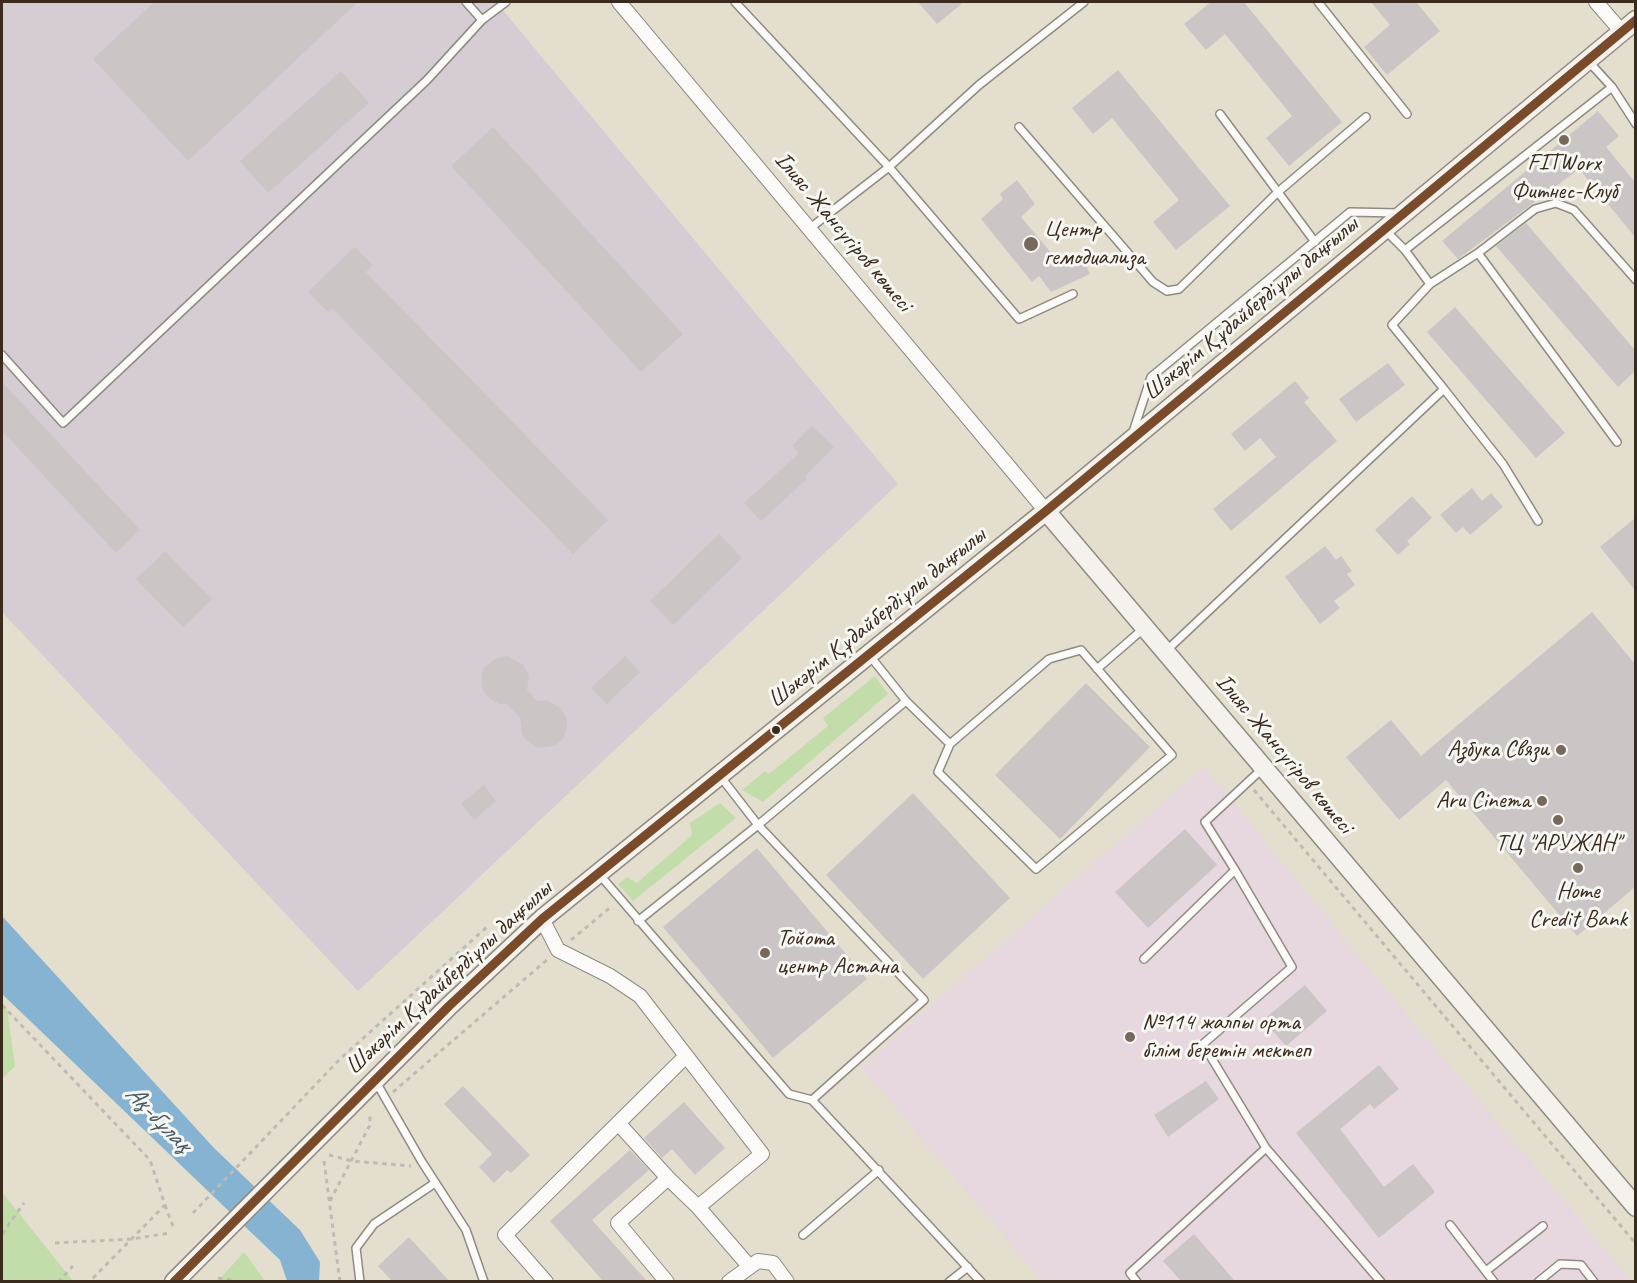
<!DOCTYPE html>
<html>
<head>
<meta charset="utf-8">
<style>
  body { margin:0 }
  #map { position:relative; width:1637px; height:1283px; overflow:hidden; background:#e4dece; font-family:Caveat,sans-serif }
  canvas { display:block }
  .frame { position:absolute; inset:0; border:3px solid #3b2a1e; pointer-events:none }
</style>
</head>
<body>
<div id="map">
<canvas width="1637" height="1283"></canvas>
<div class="frame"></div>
</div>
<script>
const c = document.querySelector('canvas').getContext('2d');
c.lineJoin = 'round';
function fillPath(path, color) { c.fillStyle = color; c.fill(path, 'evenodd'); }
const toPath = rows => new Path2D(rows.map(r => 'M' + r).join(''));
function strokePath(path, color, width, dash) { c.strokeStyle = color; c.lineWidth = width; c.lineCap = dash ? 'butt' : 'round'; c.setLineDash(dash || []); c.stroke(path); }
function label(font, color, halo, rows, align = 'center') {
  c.font = font + ' Caveat,sans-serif'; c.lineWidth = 6; c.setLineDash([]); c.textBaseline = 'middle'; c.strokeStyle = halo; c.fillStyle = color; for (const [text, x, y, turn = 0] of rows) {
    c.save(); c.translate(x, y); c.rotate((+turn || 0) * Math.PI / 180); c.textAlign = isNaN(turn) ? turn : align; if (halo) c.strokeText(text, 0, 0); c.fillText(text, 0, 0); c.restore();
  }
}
fillPath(toPath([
  [1204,767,1401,1008,1631,1281,1042,1281,861,1067]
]), '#e7d7df');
fillPath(toPath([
  [2,2,496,2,898,484,358,991,2,612]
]), '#d5cdd3');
fillPath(toPath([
  [875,676,888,694,763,802,742,790,765,771,769,774,828,726,823,718],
  [720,803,736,818,633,901,618,884,627,877,637,883,692,835,690,823],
  [2,1002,7,1008,15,1066,2,1079],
  [2,1192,73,1281,2,1281],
  [244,1252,265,1281,218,1281]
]), '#c2ddaa');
fillPath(toPath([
  [2,916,214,1148,300,1230,320,1262,319,1281,287,1281,280,1260,2,994]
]), '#87b3d2');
fillPath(toPath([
  [154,2,358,2,188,161,93,59],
  [918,2,964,2,937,24],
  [1211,2,1244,2,1342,122,1289,166,1266,138,1292,116,1225,34,1206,50,1184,24],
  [1371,2,1416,2,1440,31,1387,75,1364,47,1390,25],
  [1118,70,1230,206,1176,250,1153,222,1179,200,1112,118,1093,134,1072,108],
  [341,71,369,103,268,193,240,161],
  [1598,111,1619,136,1606,147,1635,182,1635,237,1579,169,1458,259,1442,241],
  [493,127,683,334,641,372,451,166],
  [1017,180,1035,204,1021,217,1058,261,1080,253,1090,274,1051,292,1039,276,1032,282,981,219,1003,199,1000,194],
  [1526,223,1635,350,1635,371,1618,387,1496,246],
  [354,247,373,265,366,272,608,520,573,554,332,308,328,312,308,292],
  [1455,307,1565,433,1536,458,1427,332],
  [1388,363,1405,385,1356,422,1339,399],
  [1295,381,1309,398,1304,402,1337,441,1231,531,1213,509,1276,457,1260,438,1245,451,1231,434],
  [2,382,140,530,116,553,2,431],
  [812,426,834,447,805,476,807,479,761,521,744,503,799,453,792,446],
  [1472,488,1482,501,1491,493,1503,507,1470,535,1463,527,1456,533,1440,515],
  [1412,496,1432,518,1407,541,1410,544,1398,555,1375,530],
  [1635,518,1635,590,1600,547],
  [719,534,742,558,673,625,650,601],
  [1325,546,1336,560,1341,556,1352,571,1347,574,1355,585,1334,601,1340,608,1320,624,1285,577],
  [165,551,212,599,183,627,136,579],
  [1592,612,1635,664,1635,887,1577,936,1446,780,1399,820,1346,757,1391,720,1421,756],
  [508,656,523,665,529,676,527,690,537,701,547,700,562,709,567,720,567,729,563,739,555,746,538,748,527,741,522,734,520,718,507,704,499,704,488,697,483,690,481,676,484,668,495,659],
  [625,656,640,672,607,704,591,688],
  [1086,683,1150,747,1060,839,995,775],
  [484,785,496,801,474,820,461,804],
  [913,793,1010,898,923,979,826,875],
  [1185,829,1217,865,1148,928,1115,892],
  [757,848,867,979,773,1058,663,927],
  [1305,985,1327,1011,1286,1046,1263,1020],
  [1379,1065,1399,1089,1374,1109,1370,1104,1340,1129,1384,1187,1413,1164,1435,1192,1379,1238,1296,1133],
  [1206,1081,1219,1099,1168,1137,1154,1115],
  [463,1086,530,1155,511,1173,507,1170,494,1183,479,1167,492,1154,444,1104],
  [684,1102,725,1148,695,1175,672,1149,662,1158,644,1138],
  [630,1150,649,1170,592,1220,647,1281,603,1281,550,1221],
  [1194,1234,1235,1281,1181,1281,1163,1261],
  [409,1237,449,1281,392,1281,378,1266]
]), '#ccc5c6');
const lane = toPath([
  [466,2,482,20],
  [735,2,889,167,979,85,1084,2],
  [1318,2,1407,114],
  [1612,87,1636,124],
  [1220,114,1315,242],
  [1019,127,1153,282,1167,291,1179,289,1278,192,1366,117],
  [809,229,889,167,1019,319,1073,294],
  [1405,250,1612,87,1589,62],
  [1478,253,1617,442],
  [1430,284,1478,253,1535,209,1556,203,1574,210,1636,280],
  [2,355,63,423,427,80,482,20,506,2],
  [1444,389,1503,464,1538,521],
  [1133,432,1151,377,1350,212,1398,213],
  [1166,651,1444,389,1392,325,1430,284,1405,250,1385,230],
  [870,656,906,701],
  [1097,669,1143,629],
  [599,874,789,1094,812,1100,924,1000,758,825,906,701,950,744,1049,659,1081,650,1172,755,1036,869,938,772,950,744],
  [638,921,758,825,720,776],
  [1144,959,1235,870,1205,822,1263,768],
  [376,1082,422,1162,466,1230,484,1282],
  [812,1100,981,1282],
  [1266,1148,1381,1282],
  [1450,1225,1494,1282],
  [803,1235,879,1170],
  [1486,1271,1543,1226],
  [360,1282,356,1248,374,1224,435,1183],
  [949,1282,968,1267],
  [1137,1282,1130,1273,1266,1148,1203,1044,1292,967,1235,870],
  [1538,1282,1560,1264,1581,1265,1594,1282]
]);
const street = toPath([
  [619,2,1046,511],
  [1596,2,1622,32],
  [542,919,558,950,610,976,640,996,762,1154,698,1207],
  [618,1123,668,1178],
  [546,1282,505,1235,686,1056],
  [667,1282,618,1223,668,1178,698,1207,749,1266],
  [729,1282,758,1261,773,1263,787,1282]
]);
const secondary = toPath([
  [1046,511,1636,1207],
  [174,1282,449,1006,542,919,1046,511,1636,20]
]);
strokePath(lane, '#908a80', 10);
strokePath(street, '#908a80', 16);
strokePath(secondary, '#908a80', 21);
strokePath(toPath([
  [1254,790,1636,1244],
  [571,940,612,906],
  [2,1005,150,1160,165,1205,89,1282],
  [393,1092,548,959],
  [329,1155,352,1161,411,1166],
  [324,1161,340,1282],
  [330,1201,370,1125,370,1114],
  [165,1205,174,1229],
  [193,1213,340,1059,488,926],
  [2,1234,24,1203],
  [55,1243,132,1239,170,1233],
  [218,1278,241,1282],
  [58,1282,73,1266]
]), '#bebbb7', 3, [4.5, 4.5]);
strokePath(lane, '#fbfaf8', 7);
strokePath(street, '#fbfaf8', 14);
strokePath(secondary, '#f5f2ed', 18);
strokePath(toPath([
  [174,1282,449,1006,542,919,1046,511,1636,20]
]), '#7a4b2a', 9);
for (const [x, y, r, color] of [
  [1564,140,6,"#76695c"],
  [1031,244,8,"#76695c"],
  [776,730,5,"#3b2a1e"],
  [1561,750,6,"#76695c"],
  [1542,801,6,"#76695c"],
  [1558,820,6,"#76695c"],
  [1578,868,6,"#76695c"],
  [765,953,6,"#76695c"],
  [1130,1037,6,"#76695c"]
]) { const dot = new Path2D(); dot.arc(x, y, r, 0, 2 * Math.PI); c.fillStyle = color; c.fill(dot); strokePath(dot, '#f6f6f2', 2); }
label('24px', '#3b2a1e', '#f6f6f2', [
  ["FITWorx",1564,164],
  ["Фитнес-Клуб",1564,192],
  ["Центр",1044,230,"left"],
  ["гемодиализа",1044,258,"left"],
  ["Азбука Связи",1549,750,"right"],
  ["Aru Cinema",1530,801,"right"],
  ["ТЦ \"АРУЖАН\"",1558,844],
  ["Home",1578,892],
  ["Credit Bank",1578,920],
  ["Тойота",777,939,"left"],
  ["центр Астана",777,967,"left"],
  ["№114 жалпы орта",1142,1023,"left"],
  ["білім беретін мектеп",1142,1051,"left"]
]);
label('24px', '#3b2a1e', '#f6f6f2', [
  ["Ілияс Жансүгіров көшесі",843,232,50],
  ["Шәкәрім Құдайбердіұлы даңғылы",1251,309,-40],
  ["Шәкәрім Құдайбердіұлы даңғылы",877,618,-39],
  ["Ілияс Жансүгіров көшесі",1284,754,50],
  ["Шәкәрім Құдайбердіұлы даңғылы",449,978,-43]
]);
label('italic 26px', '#495a66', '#f6f6f2', [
  ["Ақ-бұлақ",158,1119,46]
]);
</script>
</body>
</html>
